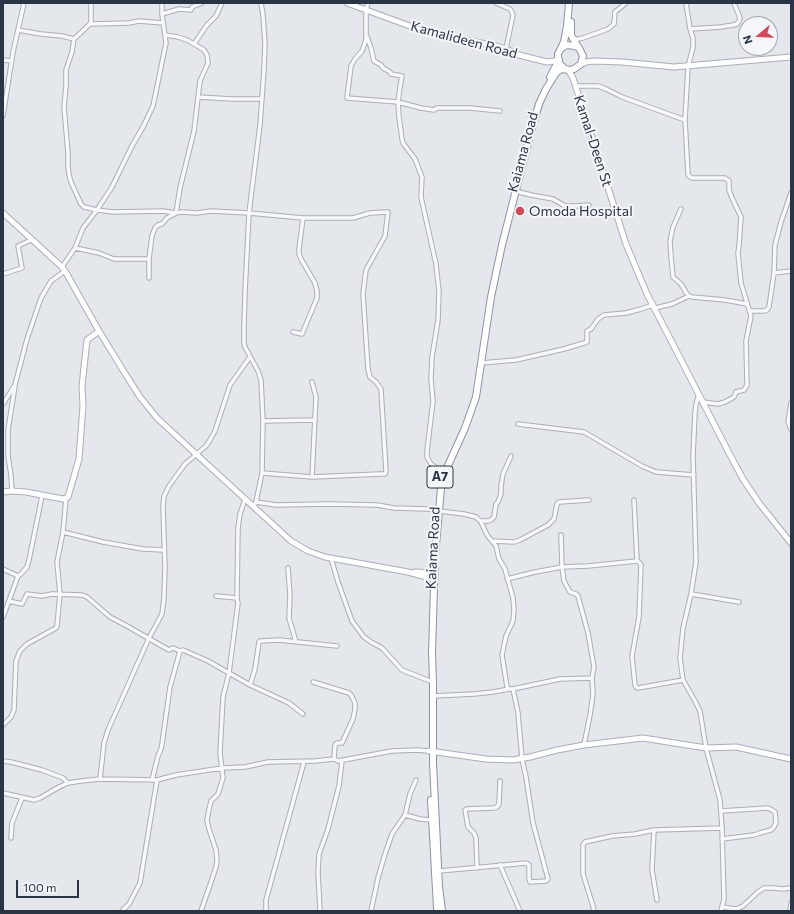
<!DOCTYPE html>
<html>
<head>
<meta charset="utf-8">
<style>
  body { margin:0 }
  #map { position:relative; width:794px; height:914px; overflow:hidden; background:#e4e7ec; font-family:Commissioner,sans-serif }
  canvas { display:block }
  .frame { position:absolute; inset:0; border:4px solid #2b3445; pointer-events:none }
  .north { position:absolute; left:738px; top:16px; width:40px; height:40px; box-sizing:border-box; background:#f4f6f9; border:1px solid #a4a8b1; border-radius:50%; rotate:251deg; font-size:11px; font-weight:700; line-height:16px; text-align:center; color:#2b3445 }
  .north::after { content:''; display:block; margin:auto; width:14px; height:18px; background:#d1495b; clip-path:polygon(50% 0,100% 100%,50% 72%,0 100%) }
  .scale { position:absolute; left:16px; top:880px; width:63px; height:18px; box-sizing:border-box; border:2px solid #2b3445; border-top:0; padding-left:5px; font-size:12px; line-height:14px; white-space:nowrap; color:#2b3445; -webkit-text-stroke:3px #f4f6f9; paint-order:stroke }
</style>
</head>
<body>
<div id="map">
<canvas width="794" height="914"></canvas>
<div class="frame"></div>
<div class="north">N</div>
<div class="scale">100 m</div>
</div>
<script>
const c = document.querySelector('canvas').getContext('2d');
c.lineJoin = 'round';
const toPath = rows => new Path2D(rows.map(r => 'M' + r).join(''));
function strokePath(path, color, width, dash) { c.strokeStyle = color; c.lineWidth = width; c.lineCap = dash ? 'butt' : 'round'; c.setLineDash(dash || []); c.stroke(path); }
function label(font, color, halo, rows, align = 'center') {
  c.font = font + ' Commissioner,sans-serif'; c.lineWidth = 4; c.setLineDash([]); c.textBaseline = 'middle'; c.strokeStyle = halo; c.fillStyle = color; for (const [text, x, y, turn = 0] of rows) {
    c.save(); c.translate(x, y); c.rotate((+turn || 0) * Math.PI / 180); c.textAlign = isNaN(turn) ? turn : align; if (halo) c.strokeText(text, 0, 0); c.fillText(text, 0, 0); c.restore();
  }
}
const street = toPath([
  [91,3,91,21,90,24,74,39,72,52,66,70,66,86,64,107,68,153,68,166,69,175,71,182,81,204,84,207,97,210,113,212,163,211,176,213,181,212,197,213,211,211,249,213,303,218,353,218,370,213,388,212,385,236,366,270,363,294,368,369,370,377,376,382,381,389,386,471,385,474,380,474,312,477,262,473],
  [368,3,366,10,366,40,362,51,355,59,351,66,347,98,398,102,421,108,434,110,437,108,470,108,500,111],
  [496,3,510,9,512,12,513,15,506,49],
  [686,3,690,29,693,38,693,47,688,67,685,120,688,174,689,176,692,178,725,178,729,181,729,190,732,198,741,217,739,246,738,253,741,283,751,316,746,341,747,385,744,390,736,392,734,397,725,402,718,404,703,402],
  [162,14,179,9,191,10,192,7,202,3],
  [90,24,129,23,139,21,163,23],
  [690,29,721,27,733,25,737,24,739,21,740,18,734,3],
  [18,30,41,34,62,36,74,39],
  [366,34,371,48,374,61,381,65,383,68,390,72,391,74,402,76,400,87,398,102,399,117,402,139,403,143,415,159,422,177,421,197,436,264,439,292,438,320,432,357,431,379,433,401,427,451,427,457,431,464,442,472],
  [573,40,583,38,608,29,614,24,615,12,626,3],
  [194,44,207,25,216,16,222,3],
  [3,60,12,61],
  [575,86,598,86,606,89,622,97,685,120],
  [198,97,232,99,261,99],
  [3,116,13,52,24,3],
  [515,191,531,195,553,199,565,206,575,206,589,205],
  [681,209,673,227,670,241,671,256,673,277,681,284,687,294,689,296,692,297,725,300,747,304],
  [75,248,99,253,114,259,149,259],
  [62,267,75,248,83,228,97,210,112,187,132,146,143,127,153,106,166,43,162,14,162,3],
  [774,273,791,271],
  [3,274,22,268,18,246,31,240],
  [149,278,149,259,152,236,155,228,158,225,162,224,167,218,176,213,180,188,194,131,200,81,208,63,207,55,204,50,187,40,178,37,165,35],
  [655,308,672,304,689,296],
  [750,311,764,311,767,310,769,307,774,273,775,245,781,222,791,193],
  [293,332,302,334,317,298,317,291,315,283,301,259,299,254,299,249,303,218],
  [481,363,516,360,564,349,584,343,587,342,587,331,591,329,598,319,604,315,626,313,641,309,653,305],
  [699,394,696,404,695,413,693,456,696,562,691,594,683,628,680,658,683,680,695,701,700,711,706,748,720,800,722,828,724,899,721,911],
  [791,403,788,422,791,429],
  [3,404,15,385,27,339,41,298,51,281,65,271],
  [263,421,315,420],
  [518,424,584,432,642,466,656,472,694,475],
  [312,477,316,397,312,382],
  [12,491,11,475,8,456,8,430,15,386],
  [634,500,637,561],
  [256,502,276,505,328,504,377,505,394,508,429,509,434,510],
  [253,507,256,502,262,473,263,421,261,380,258,371,245,347,244,343,244,327,245,292,249,213,260,125,264,70,265,44,263,15,261,3],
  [439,511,464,514,476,517,481,522,487,535,496,546,499,559,505,569,513,598,514,609,513,621,506,636,502,655,507,687,509,689,513,689,560,679,592,678],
  [480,521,488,521,491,520,494,517,496,504,498,502,501,494,501,486,503,474,511,456],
  [63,532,103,542,143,549,164,550],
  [561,535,562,567,564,581,570,592,576,594,578,596,588,633,594,667,592,678,593,694,590,715,584,745],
  [492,541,514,542,520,540,548,525,554,519,557,504,559,502,589,500],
  [331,558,338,582,352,621,364,637,371,642,382,648,402,670,430,681],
  [288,568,290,595,289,618,296,642],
  [3,569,18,576],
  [507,579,535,572,562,567,588,566,637,561,639,562,641,565,639,617,632,656,635,685,636,687,638,688,683,680],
  [691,594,739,602],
  [216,596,237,598],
  [9,601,22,604,27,594,42,596,52,594,82,595,87,597,110,617,127,626,169,650,173,648,180,651],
  [3,617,18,576,21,574,27,567,29,560,42,496],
  [313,682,349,693,351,695,355,703,355,709,353,719,342,743,337,743,335,745,334,759],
  [250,685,255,669,259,642,260,641,279,640,337,646],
  [433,696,474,694,493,692,509,689],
  [3,725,11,717,14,710,16,661,20,651,27,644,56,628,57,626,60,594,57,562,63,532,66,499],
  [3,761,11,762,42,770,63,778,68,783],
  [100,779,104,743,108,730,149,638,162,614,164,598,165,567,163,507,164,496,169,486,185,464,206,446,210,440,215,431,230,385,250,357],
  [152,780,158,756,161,749,162,744,170,687,180,651,183,650,208,661,250,685,289,703,303,714],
  [3,793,34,800,40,798,59,787,68,783,81,781,100,779,157,780,176,775,222,768,245,767,268,762,315,761,334,759,338,761,392,751,417,750,429,751],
  [721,811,768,808,772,810,775,812,776,822,774,827,771,830,760,833,754,835,722,839],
  [405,815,420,819,431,820],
  [654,830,652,870,657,900],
  [11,838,12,823,22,798],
  [500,865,520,911],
  [477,868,476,838,474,833,468,827,465,810,467,809,494,808,497,807,499,804,500,781],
  [439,871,526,863,529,865,529,879,530,882,546,881,548,879,533,823,526,777,522,759,518,713,513,689],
  [722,907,736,909,739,908,743,906,758,892,764,888,773,888,783,889,791,888],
  [122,911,129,904,140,883,157,780],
  [201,911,210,885,216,867,217,860,216,850,209,829,207,820,209,809,211,801,218,794,223,778,220,753,223,697,229,673,238,603,237,598,238,528,240,514,245,499],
  [266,911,266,900,304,762],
  [320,911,318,872,319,854,328,829,339,786,342,761],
  [371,911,378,878,385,854,392,834,405,815,410,794,416,780],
  [594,911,593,906,583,874,583,845,585,842,612,836,635,834,654,830,722,828],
  [790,911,791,903]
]);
const secondary = toPath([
  [347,3,429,33,496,46,506,49,519,55,547,62,555,61,558,58],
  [580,65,586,62,594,61,622,62,674,67,791,57],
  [567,69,570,73,573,78,626,244,647,294,729,453,743,479,759,503,791,543],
  [3,213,62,267,65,271,99,331,126,375,140,397,157,418,196,454,291,541,308,551,325,557,408,572,434,579],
  [3,492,12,491,26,492,63,499,68,497,79,459,83,406,82,386,87,340,99,331],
  [415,572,434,573],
  [429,751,486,759,513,760,530,757,557,750,584,745,643,738,706,748,736,747,791,759]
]);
const highway = toPath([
  [571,22,571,35,578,47],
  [561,48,564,42,567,26,569,3],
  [550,77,559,60],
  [431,800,437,908],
  [442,911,439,886,433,763,433,684,432,652,435,556,441,488,446,470,465,428,476,397,491,297,502,245,531,131,539,104,546,89,556,73,561,69,570,70,574,69,581,64,583,56,579,48,575,46,567,45,563,47,560,50,558,54,558,58,559,63,565,69]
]);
strokePath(street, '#a9aeb7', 5.5);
strokePath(secondary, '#a9aeb7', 7);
strokePath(highway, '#8b94a3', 8);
strokePath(street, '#f7f8fa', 3.5);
strokePath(secondary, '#fff', 5);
strokePath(highway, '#fff', 6);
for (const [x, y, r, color] of [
  [520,211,5,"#d1495b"]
]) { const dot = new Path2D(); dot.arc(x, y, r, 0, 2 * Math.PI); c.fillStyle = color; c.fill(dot); strokePath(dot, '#f4f6f9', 1.5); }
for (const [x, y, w] of [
  [440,477,26]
]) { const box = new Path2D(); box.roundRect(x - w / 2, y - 11, w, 22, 3); c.fillStyle = '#f4f6f9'; c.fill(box); strokePath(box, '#2b3445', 1); }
label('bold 13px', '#2b3445', null, [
  ["A7",440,477]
]);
label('14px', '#2b3445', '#f4f6f9', [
  ["Kamalideen Road",464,40,15],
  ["Kamal-Deen St",593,141,72],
  ["Kaiama Road",523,152,-75],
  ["Kaiama Road",433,548,-87]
]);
label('14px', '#2b3445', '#f4f6f9', [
  ["Omoda Hospital",529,211]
], 'left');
</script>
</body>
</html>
